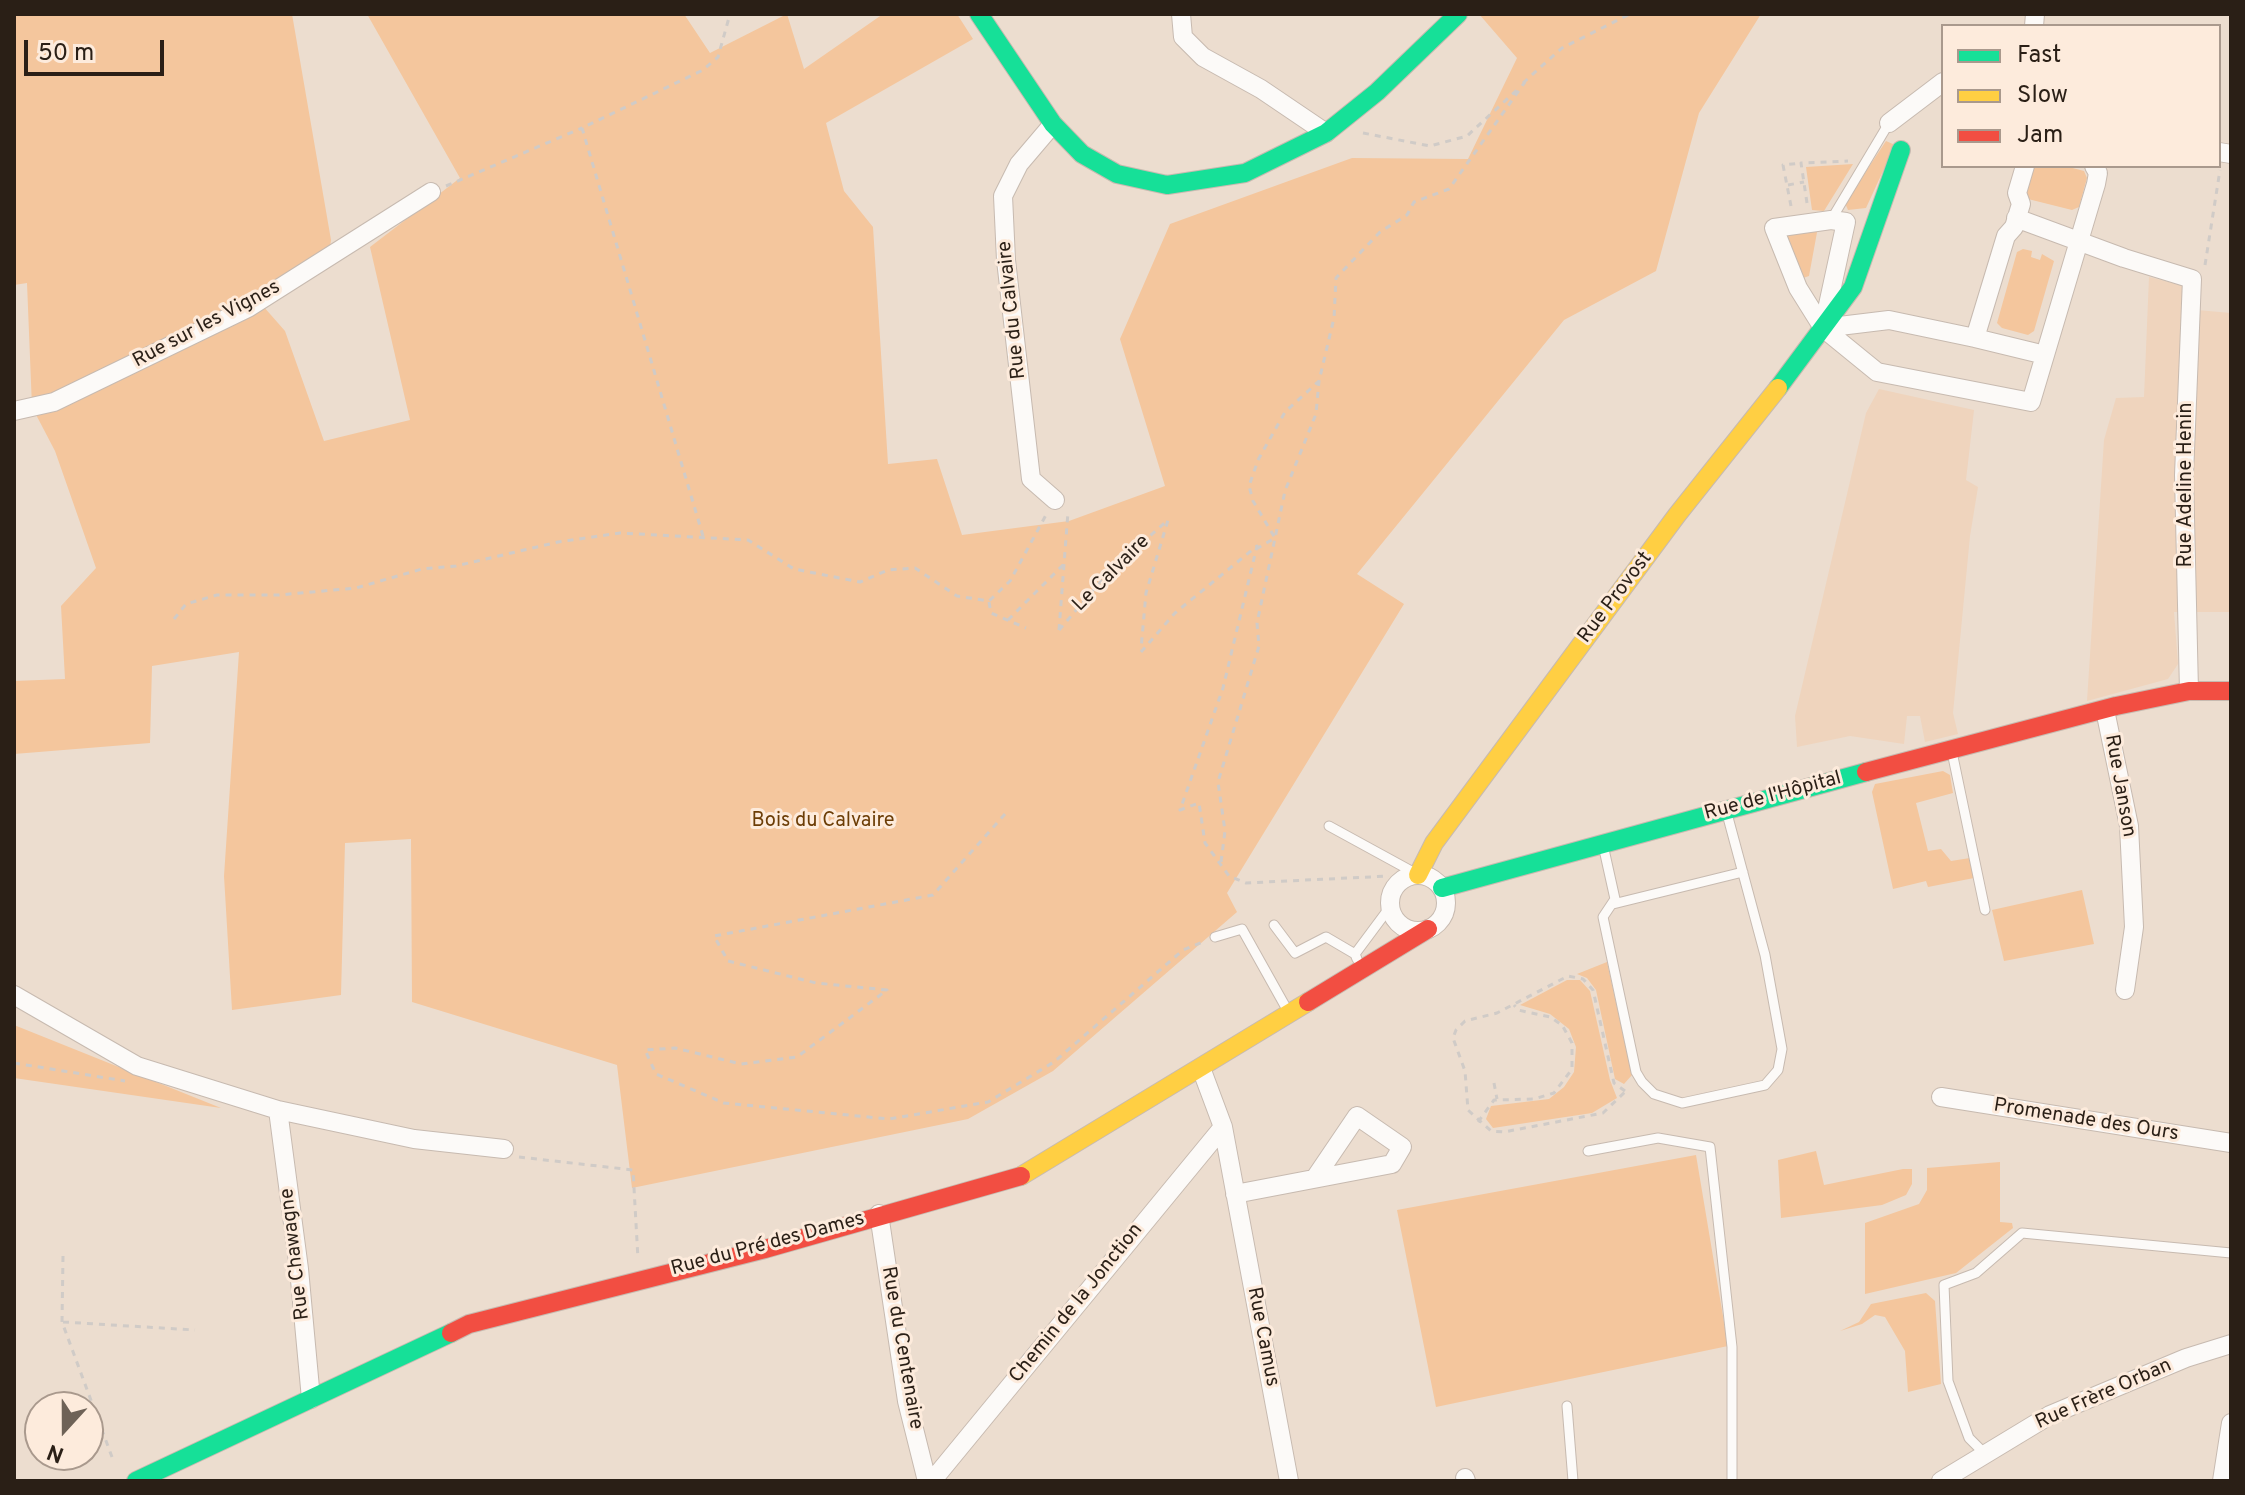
<!DOCTYPE html>
<html>
<head>
<meta charset="utf-8">
<style>
  body { margin:0 }
  #map { position:relative; width:2245px; height:1495px; overflow:hidden; background:#ecddcf; font-family:Overpass,sans-serif }
  canvas { display:block }
  .frame { position:absolute; inset:0; border:16px solid #2a1f16; pointer-events:none }
  .legend { position:absolute; left:1941px; top:24px; width:280px; height:144px; box-sizing:border-box; background:#fdebdc; border:2px solid #a9998d; margin:0; padding:10px 14px; list-style:none; font-size:24px; color:#2a1f16 }
  .legend li { display:flex; align-items:center; gap:16px; height:40px }
  .legend b { width:40px; border:2px solid #a9998d }
  .north { position:absolute; left:24px; top:1391px; width:80px; height:80px; box-sizing:border-box; background:#fdebdc; border:2px solid #a9998d; border-radius:50%; rotate:201deg; font-size:22px; font-weight:700; line-height:32px; text-align:center; color:#2a1f16 }
  .north::after { content:''; display:block; margin:auto; width:28px; height:36px; background:#6e6257; clip-path:polygon(50% 0,100% 100%,50% 72%,0 100%) }
  .scale { position:absolute; left:24px; top:40px; width:140px; height:36px; box-sizing:border-box; border:4px solid #2a1f16; border-top:0; padding-left:10px; font-size:24px; line-height:28px; white-space:nowrap; color:#2a1f16; -webkit-text-stroke:6px #fdebdc; paint-order:stroke }
</style>
</head>
<body>
<div id="map">
<canvas width="2245" height="1495"></canvas>
<div class="frame"></div>
<ul class="legend">
<li><b style="height:10px;background:#16e098"></b>Fast</li>
<li><b style="height:10px;background:#ffcf43"></b>Slow</li>
<li><b style="height:10px;background:#f24e42"></b>Jam</li>
</ul>
<div class="north">N</div>
<div class="scale">50 m</div>
</div>
<script>
const c = document.querySelector('canvas').getContext('2d');
c.lineJoin = 'round';
function fillPath(path, color) { c.fillStyle = color; c.fill(path, 'evenodd'); }
const toPath = rows => new Path2D(rows.map(r => 'M' + r).join(''));
function strokePath(path, color, width, dash) { c.strokeStyle = color; c.lineWidth = width; c.lineCap = dash ? 'butt' : 'round'; c.setLineDash(dash || []); c.stroke(path); }
function label(font, color, halo, rows, align = 'center') {
  c.font = font + ' Overpass,sans-serif'; c.lineWidth = 6; c.setLineDash([]); c.textBaseline = 'middle'; c.strokeStyle = halo; c.fillStyle = color; for (const [text, x, y, turn = 0] of rows) {
    c.save(); c.translate(x, y); c.rotate((+turn || 0) * Math.PI / 180); c.textAlign = isNaN(turn) ? turn : align; if (halo) c.strokeText(text, 0, 0); c.fillText(text, 0, 0); c.restore();
  }
}
fillPath(toPath([
  [2149,277,2181,285,2197,310,2231,313,2231,612,2174,612,2178,664,2168,679,2087,701,2104,440,2116,398,2144,397],
  [1879,389,1974,410,1966,480,1978,487,1970,536,1953,713,1958,734,1925,742,1920,716,1907,716,1904,744,1850,736,1797,747,1795,716,1866,413]
]), '#efd4bd');
fillPath(toPath([
  [14,14,292,14,331,240,330,247,256,298,285,331,324,441,410,420,370,247,460,178,367,14,684,14,710,53,787,14,804,69,883,14,957,14,973,39,826,123,844,191,873,227,888,464,937,459,962,535,1069,521,1165,486,1120,339,1170,224,1352,158,1468,159,1517,58,1479,14,1761,14,1699,113,1656,271,1564,320,1357,574,1404,604,1227,893,1237,912,1053,1071,968,1119,632,1188,617,1065,412,1002,411,839,345,843,341,995,232,1010,224,876,239,652,152,666,150,743,14,754,14,681,65,679,61,606,96,568,55,451,32,407,27,283,14,285],
  [1886,141,1895,145,1866,208,1848,210,1845,203],
  [1853,164,1824,211,1812,210,1806,167],
  [2033,166,2065,166,2084,171,2087,178,2079,207,2072,210,2028,199,2025,195],
  [1818,227,1809,276,1803,278,1781,231],
  [2023,249,2032,251,2031,257,2040,260,2042,254,2054,261,2034,331,2028,335,2002,328,1997,323,2017,252],
  [1943,771,1950,775,1953,793,1916,803,1928,851,1941,849,1951,861,1970,858,1974,878,1928,887,1926,881,1893,889,1872,792,1875,784],
  [2082,890,2094,944,2004,961,1992,910],
  [1607,962,1632,1075,1624,1084,1615,1079,1596,990,1587,978,1577,974],
  [1567,980,1580,980,1590,991,1610,1080,1617,1098,1592,1113,1493,1128,1486,1119,1491,1106,1549,1099,1564,1087,1574,1072,1576,1047,1569,1029,1550,1014,1520,1005],
  [14,1025,221,1108,14,1078],
  [1816,1151,1824,1185,1903,1169,1912,1169,1912,1184,1906,1195,1882,1205,1781,1218,1778,1160],
  [1696,1155,1728,1346,1436,1407,1397,1210],
  [2000,1162,2000,1222,2012,1223,2013,1228,1956,1273,1865,1294,1865,1223,1919,1204,1927,1190,1927,1168],
  [1926,1293,1935,1301,1941,1384,1908,1392,1905,1351,1885,1317,1875,1315,1862,1324,1840,1331,1859,1322,1871,1304]
]), '#f4c69d');
const lane = toPath([
  [1831,220,1889,123],
  [1952,752,1985,910],
  [1329,826,1415,873],
  [1603,845,1615,899,1603,917,1636,1072,1642,1082,1654,1094,1682,1103,1765,1085,1778,1070,1782,1049,1765,955,1726,810],
  [1613,904,1743,872],
  [1274,925,1295,953,1326,937,1355,954],
  [1215,937,1242,929,1289,1013],
  [1357,959,1355,954,1390,907],
  [1588,1151,1658,1138,1710,1147,1732,1347,1732,1481],
  [1567,1406,1573,1481],
  [1985,1454,1969,1438,1948,1381,1944,1285,1976,1273,2022,1233,2231,1253]
]);
const street = toPath([
  [1181,14,1183,37,1203,57,1261,89,1326,133],
  [2034,26,2035,14],
  [1889,123,1943,82],
  [1053,124,1019,164,1003,196,1006,260,1031,479,1055,500],
  [2219,152,2231,154],
  [2025,166,2017,193,2021,204,2014,227,2006,236,1975,338,2045,355],
  [2016,218,2124,258,2192,279,2184,475,2189,691],
  [1831,220,1846,222,1823,328,1798,288,1774,228,1831,220],
  [1823,328,1877,372,2031,402,2096,184,2098,173,2094,166],
  [1823,328,1889,320,1975,338],
  [14,411,54,402,248,308,431,192],
  [2105,710,2129,826,2134,927,2125,990],
  '1390 903a28 28 0 1 1 56 0a28 28 0 1 1-56 0Z',
  [14,995,137,1066,278,1110,299,1269,311,1399],
  [1201,1068,1223,1127,1289,1481],
  [1941,1097,2231,1143],
  [278,1110,414,1139,504,1149],
  [1235,1194,1392,1164,1402,1147,1357,1116,1315,1178],
  [879,1214,907,1401,927,1481],
  [1465,1478,1466,1481],
  [932,1481,1223,1127],
  [1941,1481,2050,1415,2186,1358,2231,1344],
  [2222,1481,2231,1423]
]);
const fast = toPath([
  [979,14,1053,124,1082,154,1117,174,1167,185,1245,173,1326,133,1377,92,1458,14],
  [1778,388,1853,287,1901,150],
  [1442,888,1866,772],
  [136,1481,451,1333]
]);
const slow = toPath([
  [1418,875,1434,843,1677,515,1778,388],
  [1021,1176,1308,1002]
]);
const jam = toPath([
  [1866,772,2116,706,2189,691,2231,691],
  [1308,1002,1428,929],
  [451,1333,469,1324,765,1249,1021,1176]
]);
strokePath(lane, '#c7bab0', 11);
strokePath(street, '#c7bab0', 20);
strokePath(fast, '#c7bab0', 20);
strokePath(slow, '#c7bab0', 20);
strokePath(jam, '#c7bab0', 20);
strokePath(toPath([
  [1523,83,1562,48,1630,14],
  [1363,133,1430,146,1467,136,1518,89],
  [1788,185,1804,182],
  [446,186,582,128],
  [1807,203,1801,163,1848,161],
  [1791,206,1783,165,1801,163],
  [2205,265,2220,170],
  [703,536,582,128,703,70,718,57,730,14],
  [1256,549,1275,538,1253,501,1249,486,1258,460,1285,412,1319,381,1334,318,1336,278,1380,232,1407,215,1414,202,1449,189,1525,82],
  [989,602,991,613,1026,628],
  [174,619,186,604,217,595,279,595,356,588,422,569,456,566,558,542,620,533,748,540,794,569,860,582,888,570,915,568,957,596,989,601,1010,581,1046,515],
  [1008,620,1067,561],
  [1059,630,1068,512],
  [1059,630,1109,572,1168,520,1146,593,1141,649],
  [1141,652,1175,613,1257,546,1223,688,1180,810,1199,803,1205,843,1229,876,1246,883,1389,876],
  [1005,814,933,895,714,936,728,961,816,983,887,990,797,1057,741,1064,675,1048,645,1050,656,1074,724,1103,889,1119,988,1102,1054,1062,1183,950,1203,942],
  [1221,862,1225,831,1218,782,1259,646,1257,623,1285,491,1316,414,1319,381],
  [14,1063,125,1081],
  [1494,1083,1497,1099],
  [1625,1091,1614,1083,1593,990,1583,979,1568,976,1497,1013,1465,1021,1456,1030,1453,1038,1465,1071,1468,1110,1491,1131,1504,1132,1603,1113,1628,1089],
  [1478,1122,1494,1100,1534,1099,1554,1093,1572,1069,1572,1043,1562,1025,1550,1017,1518,1010,1514,1005],
  [519,1157,633,1170,638,1259],
  [63,1256,62,1322,112,1457],
  [63,1322,195,1330]
]), '#d0cbc7', 3, [6, 6]);
strokePath(lane, '#fcfaf8', 9);
strokePath(street, '#fcfaf8', 18);
strokePath(fast, '#16e098', 18);
strokePath(slow, '#ffcf43', 18);
strokePath(jam, '#f24e42', 18);
label('20px', '#2a1f16', '#fdebdc', [
  ["Rue du Calvaire",1013,310,-96],
  ["Rue sur les Vignes",207,325,-28],
  ["Rue Adeline Henin",2187,485,-90],
  ["Le Calvaire",1112,574,-45],
  ["Rue Provost",1616,598,-53],
  ["Rue Janson",2119,786,80],
  ["Rue de l'Hôpital",1773,797,-15],
  ["Promenade des Ours",2086,1121,9],
  ["Rue du Pré des Dames",768,1245,-15],
  ["Rue Chawagne",296,1254,-97],
  ["Chemin de la Jonction",1077,1304,-51],
  ["Rue Camus",1262,1337,79],
  ["Rue du Centenaire",901,1348,80],
  ["Rue Frère Orban",2104,1395,-24]
]);
label('20px', '#6c3d06', '#fdebdc', [
  ["Bois du Calvaire",823,822]
]);
</script>
</body>
</html>
